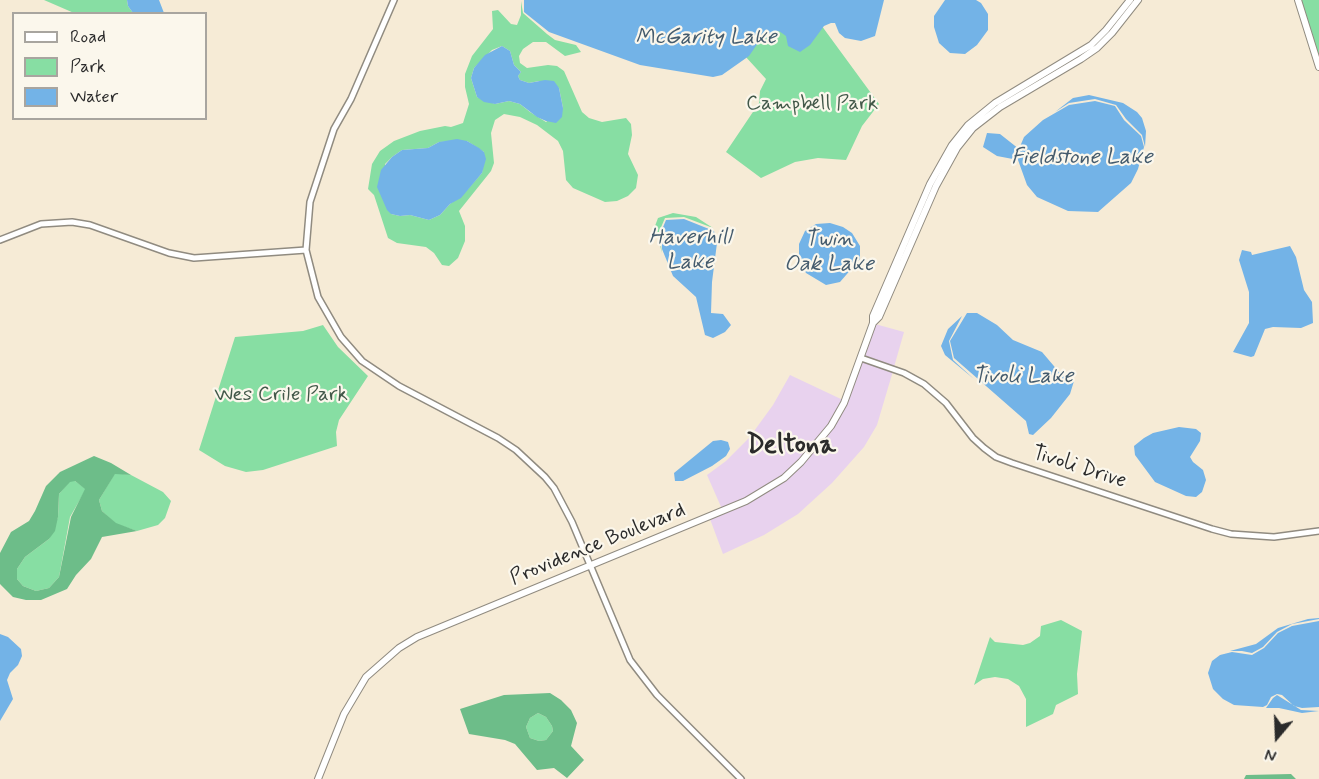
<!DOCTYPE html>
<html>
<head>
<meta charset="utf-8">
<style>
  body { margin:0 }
  #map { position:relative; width:1319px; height:779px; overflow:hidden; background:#f6ebd6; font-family:Mynerve,sans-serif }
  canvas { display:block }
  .legend { position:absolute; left:12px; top:12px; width:195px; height:108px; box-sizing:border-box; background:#fbf7ec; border:2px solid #a8a59f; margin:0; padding:8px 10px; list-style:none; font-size:18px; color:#2b2b2b }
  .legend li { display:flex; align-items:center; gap:12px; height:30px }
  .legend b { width:30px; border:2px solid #a8a59f }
  .north { position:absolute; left:1247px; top:707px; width:60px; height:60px; -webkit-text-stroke:4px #fbf7ec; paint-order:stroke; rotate:199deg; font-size:16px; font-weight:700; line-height:24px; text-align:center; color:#2b2b2b }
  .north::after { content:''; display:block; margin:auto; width:21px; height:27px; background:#2b2b2b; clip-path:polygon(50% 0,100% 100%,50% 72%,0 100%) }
</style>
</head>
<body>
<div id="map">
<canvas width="1319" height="779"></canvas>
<ul class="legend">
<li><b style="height:8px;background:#fff"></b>Road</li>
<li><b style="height:16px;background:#87dea3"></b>Park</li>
<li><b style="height:16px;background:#73b3e7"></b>Water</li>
</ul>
<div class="north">N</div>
</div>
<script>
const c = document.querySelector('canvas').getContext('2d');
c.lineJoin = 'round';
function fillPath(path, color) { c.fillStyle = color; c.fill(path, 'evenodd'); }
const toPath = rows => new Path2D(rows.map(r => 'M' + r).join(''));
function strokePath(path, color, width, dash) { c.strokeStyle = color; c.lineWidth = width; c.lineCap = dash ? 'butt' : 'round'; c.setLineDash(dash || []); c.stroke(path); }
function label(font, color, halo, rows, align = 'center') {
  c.font = font + ' Mynerve,sans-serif'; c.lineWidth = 4.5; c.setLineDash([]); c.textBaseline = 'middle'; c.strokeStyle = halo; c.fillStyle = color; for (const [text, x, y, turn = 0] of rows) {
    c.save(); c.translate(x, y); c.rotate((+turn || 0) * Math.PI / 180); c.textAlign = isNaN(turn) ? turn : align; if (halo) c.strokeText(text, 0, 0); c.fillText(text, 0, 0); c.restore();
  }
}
fillPath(toPath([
  [875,324,904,332,894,367,864,357],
  [862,361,893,371,877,425,864,447,832,483,798,514,764,535,723,554,710,519,747,503,803,463,832,427,846,404],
  [790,375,843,400,829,425,800,460,783,476,746,499,722,509,707,475,726,461,749,438,773,405]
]), '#e8d2ee');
fillPath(toPath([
  [44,0,127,0,128,6,133,13,74,13],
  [1300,0,1319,0,1319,59],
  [521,1,523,13,547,34,555,40,576,45,581,52,565,56,546,42,533,42,523,49,519,56,520,63,527,68,548,65,557,66,564,71,582,112,589,118,602,122,626,118,631,124,632,135,628,154,638,175,636,188,628,196,617,201,605,202,573,188,566,180,563,151,558,141,537,125,520,117,504,114,495,120,491,133,494,163,491,171,459,211,465,226,465,241,458,258,449,266,442,265,434,253,426,247,397,243,388,238,374,195,368,189,372,164,380,151,394,141,420,131,445,126,451,127,463,123,469,104,465,87,465,74,472,56,493,29,492,11,498,10,511,24,517,25,521,15],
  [502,46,510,51,514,65,521,72,518,76,520,80,529,83,539,81,559,88,563,108,546,122,530,112,520,104,509,101,495,104,477,97,471,78,474,68,492,50],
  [467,141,484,152,482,173,467,190,450,204,440,215,429,220,410,215,400,216,391,214,385,164,392,157,402,150,428,148,439,142],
  [805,3,879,104,862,126,846,160,818,158,795,162,761,178,726,152,759,103,760,91,766,79,734,44],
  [673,213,696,217,713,228,684,217,665,218,659,232,662,253,655,226,658,218],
  [323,325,338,347,368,376,339,420,336,432,337,446,263,470,246,472,225,466,199,450,235,337,303,331],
  [115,473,131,475,163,492,171,501,165,518,158,525,137,531,116,524,102,511,99,500],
  [70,481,75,481,86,489,70,517,59,577,49,588,36,591,23,586,17,579,17,569,25,557,49,539,58,517,59,494],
  [1061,620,1082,631,1077,674,1078,694,1056,705,1053,714,1026,727,1026,699,1019,686,1008,679,995,677,983,679,974,685,990,637,995,642,1023,645,1030,643,1040,636,1041,626],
  [538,713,546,717,552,726,553,731,546,740,539,741,530,738,526,727,530,718]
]), '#87dea3');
fillPath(toPath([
  [94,456,111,463,131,475,115,474,99,500,102,511,116,523,137,531,102,537,91,559,76,575,67,589,41,600,26,600,13,597,0,584,0,553,11,532,29,521,35,511,46,486,60,472],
  [75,481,85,489,71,517,59,577,49,588,36,591,23,586,17,579,17,569,25,557,49,539,55,531,58,517,59,494,70,482],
  [550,693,561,700,571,710,577,723,571,746,584,760,567,778,554,768,537,770,515,744,505,740,469,734,460,709,504,695],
  [538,713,546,717,552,726,553,731,546,740,539,741,530,738,526,727,530,718],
  [1291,774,1296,779,1244,779,1246,775]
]), '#6dbd89');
fillPath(toPath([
  [127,0,159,0,164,13,133,13,128,6],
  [524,0,884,0,875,36,861,41,845,38,839,33,835,23,831,23,824,26,810,45,800,52,788,46,786,36,779,31,758,43,749,56,722,75,713,77,640,65,549,32,524,12],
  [945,0,976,0,981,3,988,14,988,30,977,45,965,54,950,53,939,43,934,27,934,16],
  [502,46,510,51,514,65,521,72,518,76,520,80,529,83,545,80,554,81,559,88,563,108,562,117,556,123,546,121,537,117,520,104,509,101,495,104,484,102,477,97,471,78,474,68,485,55],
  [1089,95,1123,103,1137,112,1142,118,1146,131,1145,147,1142,135,1126,119,1116,105,1095,99,1069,103,1055,112,1073,98],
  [1095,101,1115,106,1124,120,1141,136,1144,147,1138,169,1131,183,1098,212,1068,211,1037,197,1027,185,1018,160,997,156,983,147,987,133,1000,134,1019,149,1024,137,1043,120,1069,105],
  [457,139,467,141,479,148,484,152,486,159,482,173,461,198,450,204,440,215,429,220,410,215,400,216,391,214,387,210,377,187,381,170,392,157,402,150,428,148,439,142],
  [684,219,714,231,717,243,712,282,711,313,723,314,731,325,725,332,713,338,705,335,696,297,673,276,662,249,661,232,666,220],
  [830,223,843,227,852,233,860,246,860,259,840,282,826,285,806,273,799,260,799,244,805,231,816,224],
  [1290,246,1296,257,1304,290,1312,302,1313,323,1301,328,1273,327,1265,329,1254,356,1251,357,1233,352,1249,323,1249,292,1239,260,1242,250,1251,252,1252,255],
  [967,313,977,313,997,325,1013,340,1042,352,1059,372,1074,381,1070,394,1051,418,1033,435,1029,434,1026,421,954,358,950,341],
  [962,316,949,341,953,360,974,379,945,355,941,346,948,329],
  [1179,427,1196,429,1201,433,1200,441,1190,457,1193,462,1203,470,1206,480,1202,492,1196,497,1186,496,1155,482,1135,455,1134,446,1144,438,1153,433],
  [721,440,728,442,730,449,726,456,712,466,683,481,675,481,674,473,713,441],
  [1319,618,1319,619,1292,624,1277,632,1263,647,1252,653,1242,651,1230,651,1256,644,1278,628,1308,619],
  [1319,621,1319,707,1302,708,1294,706,1282,695,1277,694,1271,697,1267,705,1263,707,1234,705,1223,699,1213,689,1208,673,1212,661,1220,655,1232,652,1252,655,1264,648,1278,633,1292,626],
  [0,634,8,637,21,649,22,656,18,665,10,673,7,680,13,699,0,721],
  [1277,695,1301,710,1319,711,1302,713,1279,708,1266,708,1273,698]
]), '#73b3e7');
const tertiary = toPath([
  [394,0,351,99,334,129,310,202,306,250,318,297,341,337,362,361,399,386,498,438,516,450,545,477,554,488,572,522,630,660,657,695,741,779],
  [0,240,41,224,72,222,90,225,169,253,194,258,306,250],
  [861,358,904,373,924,384,946,403,973,438,984,448,996,457,1012,463,1212,529,1231,534,1274,537,1319,531]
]);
const secondary = toPath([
  [1298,0,1319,67],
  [873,323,879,317,936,186,957,148,973,128,1000,107,1081,59,1097,48,1112,33,1138,0],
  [318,779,344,714,366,677,399,648,417,637,746,501,784,478,801,462,831,426,844,403,873,323,873,316,930,184,952,145,968,125,995,103,1091,45,1106,30,1130,0]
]);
strokePath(tertiary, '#908b80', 8);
strokePath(secondary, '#908b80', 8);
strokePath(tertiary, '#fff', 5);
strokePath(secondary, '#fff', 6);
label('21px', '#425849', '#fbf7ec', [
  ["Campbell Park",812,105],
  ["Wes Crile Park",281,396]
]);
label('21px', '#2b2b2b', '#fbf7ec', [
  ["Tivoli Drive",1079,468,18],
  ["Providence Boulevard",598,545,-22]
]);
label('italic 22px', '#445b6d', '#fbf7ec', [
  ["McGarity Lake",706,38],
  ["Fieldstone Lake",1082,158],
  ["Haverhill",690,238],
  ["Lake",690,263],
  ["Twin",829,240],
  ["Oak Lake",829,265],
  ["Tivoli Lake",1023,377]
]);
label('bold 27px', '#2b2b2b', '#fbf7ec', [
  ["Deltona",791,446]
]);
</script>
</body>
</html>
